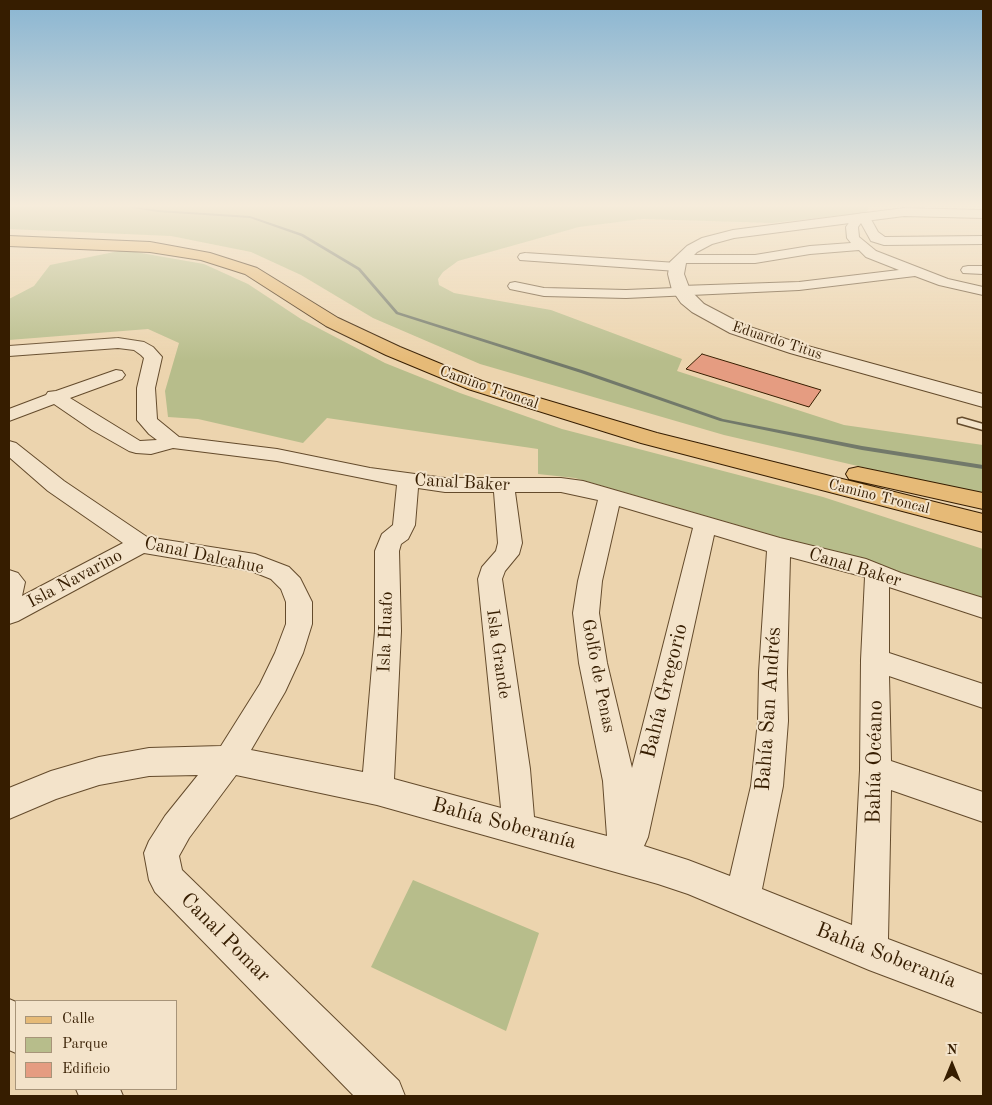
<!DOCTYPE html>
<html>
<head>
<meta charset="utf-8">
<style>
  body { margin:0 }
  #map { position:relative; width:992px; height:1105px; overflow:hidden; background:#ecd4ae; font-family:"Old Standard TT",serif }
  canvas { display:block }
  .frame { position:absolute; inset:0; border:10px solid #361d00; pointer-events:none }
  .legend { position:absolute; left:15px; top:1000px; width:162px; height:90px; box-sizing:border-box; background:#f3e3ca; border:1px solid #a79479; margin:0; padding:6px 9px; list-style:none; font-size:15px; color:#361d00 }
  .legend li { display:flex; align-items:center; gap:10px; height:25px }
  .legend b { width:25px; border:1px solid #a79479 }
  .north { position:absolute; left:927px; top:1040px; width:50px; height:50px; -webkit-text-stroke:4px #f3e3ca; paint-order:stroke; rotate:0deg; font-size:14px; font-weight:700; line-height:20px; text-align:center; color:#361d00 }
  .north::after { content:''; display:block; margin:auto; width:18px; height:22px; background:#361d00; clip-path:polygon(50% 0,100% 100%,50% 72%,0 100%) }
</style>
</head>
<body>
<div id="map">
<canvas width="992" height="1105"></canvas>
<div class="frame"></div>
<ul class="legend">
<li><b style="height:6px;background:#e6ba77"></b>Calle</li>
<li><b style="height:14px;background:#b7bd8b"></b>Parque</li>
<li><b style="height:14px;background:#e59c81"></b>Edificio</li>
</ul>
<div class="north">N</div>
</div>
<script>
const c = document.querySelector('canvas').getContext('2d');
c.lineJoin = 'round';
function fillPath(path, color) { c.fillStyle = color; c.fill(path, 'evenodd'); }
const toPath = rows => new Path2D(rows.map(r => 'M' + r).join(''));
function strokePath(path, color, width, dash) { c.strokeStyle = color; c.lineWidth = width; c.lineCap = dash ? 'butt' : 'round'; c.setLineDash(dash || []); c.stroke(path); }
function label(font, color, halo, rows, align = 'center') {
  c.font = font + ' "Old Standard TT",serif'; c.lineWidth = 4; c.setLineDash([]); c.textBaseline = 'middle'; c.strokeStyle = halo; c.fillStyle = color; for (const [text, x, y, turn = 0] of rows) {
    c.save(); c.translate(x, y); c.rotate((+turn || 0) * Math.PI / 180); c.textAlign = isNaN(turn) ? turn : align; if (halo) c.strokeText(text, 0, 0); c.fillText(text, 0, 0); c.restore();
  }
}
fillPath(toPath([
  [9,207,869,207,866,213,772,223,642,219,579,227,458,261,443,272,438,279,439,285,454,293,551,310,682,359,677,371,844,425,983,445,983,495,724,435,480,364,373,318,301,275,251,252,171,236,9,229],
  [124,250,204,264,248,284,301,319,385,363,460,393,562,429,823,497,983,549,983,599,893,570,575,478,538,474,538,449,327,418,303,443,198,419,168,417,165,391,179,343,148,329,9,340,9,299,34,286,50,265],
  [413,880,539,933,506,1031,371,967]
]), '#b7bd8b');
fillPath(toPath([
  [132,207,158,210,250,216,303,234,360,268,398,312,585,371,723,419,862,446,983,465,983,469,862,450,720,421,581,373,396,314,358,270,301,236,250,218,158,212,133,208,132,207]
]), '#72796a');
const building = toPath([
  [702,354,821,390,809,407,686,369,702,354]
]);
fillPath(building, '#e59c81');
strokePath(building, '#361d00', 1);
const service = toPath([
  [962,418,983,424,983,430,958,423,958,419,962,418]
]);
const minor = toPath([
  [864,213,868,214,878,232,885,237,983,236,983,244,884,245,871,241,861,223,858,227,859,237,876,251,948,279,983,287,983,295,939,285,915,276,799,290,626,298,544,296,510,289,508,286,510,283,515,282,544,288,626,290,675,288,681,286,799,282,899,270,866,257,859,250,810,254,755,263,681,263,674,259,681,255,755,255,810,246,851,243,847,238,846,227,854,215,864,213],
  [525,253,677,263,684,267,677,271,520,260,518,257,520,254,525,253],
  [968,266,983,266,983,274,963,273,961,270,963,267,968,266],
  [118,338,144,342,153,347,162,357,155,388,157,419,179,437,277,449,370,468,445,478,561,478,583,481,780,538,866,559,901,573,983,598,983,618,889,587,889,653,983,684,983,708,889,676,891,761,983,792,983,822,891,790,888,939,983,975,983,1013,869,970,688,894,658,884,377,805,236,775,189,838,179,856,182,870,399,1081,405,1096,354,1096,155,892,149,880,144,853,149,841,165,816,198,775,149,776,99,785,56,799,9,819,9,788,51,771,99,757,149,748,221,746,260,684,275,653,286,624,286,602,281,589,271,579,251,571,144,553,18,621,9,624,9,570,18,573,25,582,22,596,123,543,48,491,9,457,9,441,16,443,64,481,147,537,255,554,289,567,300,578,312,602,312,624,303,653,285,692,251,750,363,772,375,631,375,551,382,534,393,525,397,485,277,461,173,448,151,454,136,453,129,451,92,430,54,404,9,421,9,409,46,395,48,392,56,391,116,370,122,371,125,375,122,379,70,398,140,441,157,440,149,434,137,420,137,388,144,358,141,355,134,350,118,348,9,356,9,346,118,338],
  [418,488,445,492,494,492,498,543,496,551,482,567,478,579,501,808,394,779,401,631,399,551,401,544,408,539,415,525,418,488],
  [515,492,561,492,598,500,578,581,573,613,579,663,603,781,607,836,534,817,530,769,502,579,505,571,519,554,522,543,515,492],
  [619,506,693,528,632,768,607,663,599,613,602,581,619,506],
  [714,535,767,551,759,672,758,721,751,786,730,876,688,860,644,846,648,837,714,535],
  [790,557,865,577,861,660,860,770,852,925,762,889,783,786,788,721,787,672,790,557],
  [9,999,16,1002,16,1053,9,1050,9,999],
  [76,1089,120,1089,123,1096,79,1096,76,1089]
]);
const tertiary = toPath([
  [904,208,983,210,983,218,904,216,734,238,712,244,697,252,686,263,684,274,690,290,704,304,744,325,804,345,983,394,983,407,790,353,730,333,692,312,681,303,672,290,668,274,670,262,687,246,702,238,733,230,904,208]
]);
const primary = toPath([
  [9,236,150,242,210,253,257,268,338,318,400,347,482,381,657,433,983,514,983,532,641,443,468,389,386,355,326,326,245,274,201,260,150,252,9,246,9,236],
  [858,467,983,493,983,509,849,479,846,474,849,469,858,467]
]);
strokePath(service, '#644b2c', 3);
strokePath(minor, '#644b2c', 2);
strokePath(tertiary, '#644b2c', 2);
strokePath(primary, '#361d00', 2);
fillPath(service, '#f3e3ca');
fillPath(minor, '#f3e3ca');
fillPath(tertiary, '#f3e3ca');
fillPath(primary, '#e6ba77');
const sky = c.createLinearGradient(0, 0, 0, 361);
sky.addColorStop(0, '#89b5d2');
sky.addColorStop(0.57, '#f6ecdb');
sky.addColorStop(1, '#f6ecdb00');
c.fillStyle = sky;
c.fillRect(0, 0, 992, 361);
label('15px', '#361d00', '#f3e3ca', [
  ["Eduardo Titus",777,341,18],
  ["Camino Troncal",489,388,19],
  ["Camino Troncal",879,497,14]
]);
label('18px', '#361d00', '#f3e3ca', [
  ["Canal Baker",462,483,3],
  ["Canal Dalcahue",204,556,12],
  ["Canal Baker",855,568,17],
  ["Isla Navarino",75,579,-28],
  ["Isla Huafo",386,632,-88],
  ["Isla Grande",498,654,82],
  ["Golfo de Penas",598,676,79]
]);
label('21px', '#361d00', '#f3e3ca', [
  ["Bahía Gregorio",665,691,-76],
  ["Bahía San Andrés",769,709,-86],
  ["Bahía Océano",875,762,-89],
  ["Bahía Soberanía",504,824,15],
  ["Canal Pomar",225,938,45],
  ["Bahía Soberanía",886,956,21]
]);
</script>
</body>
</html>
